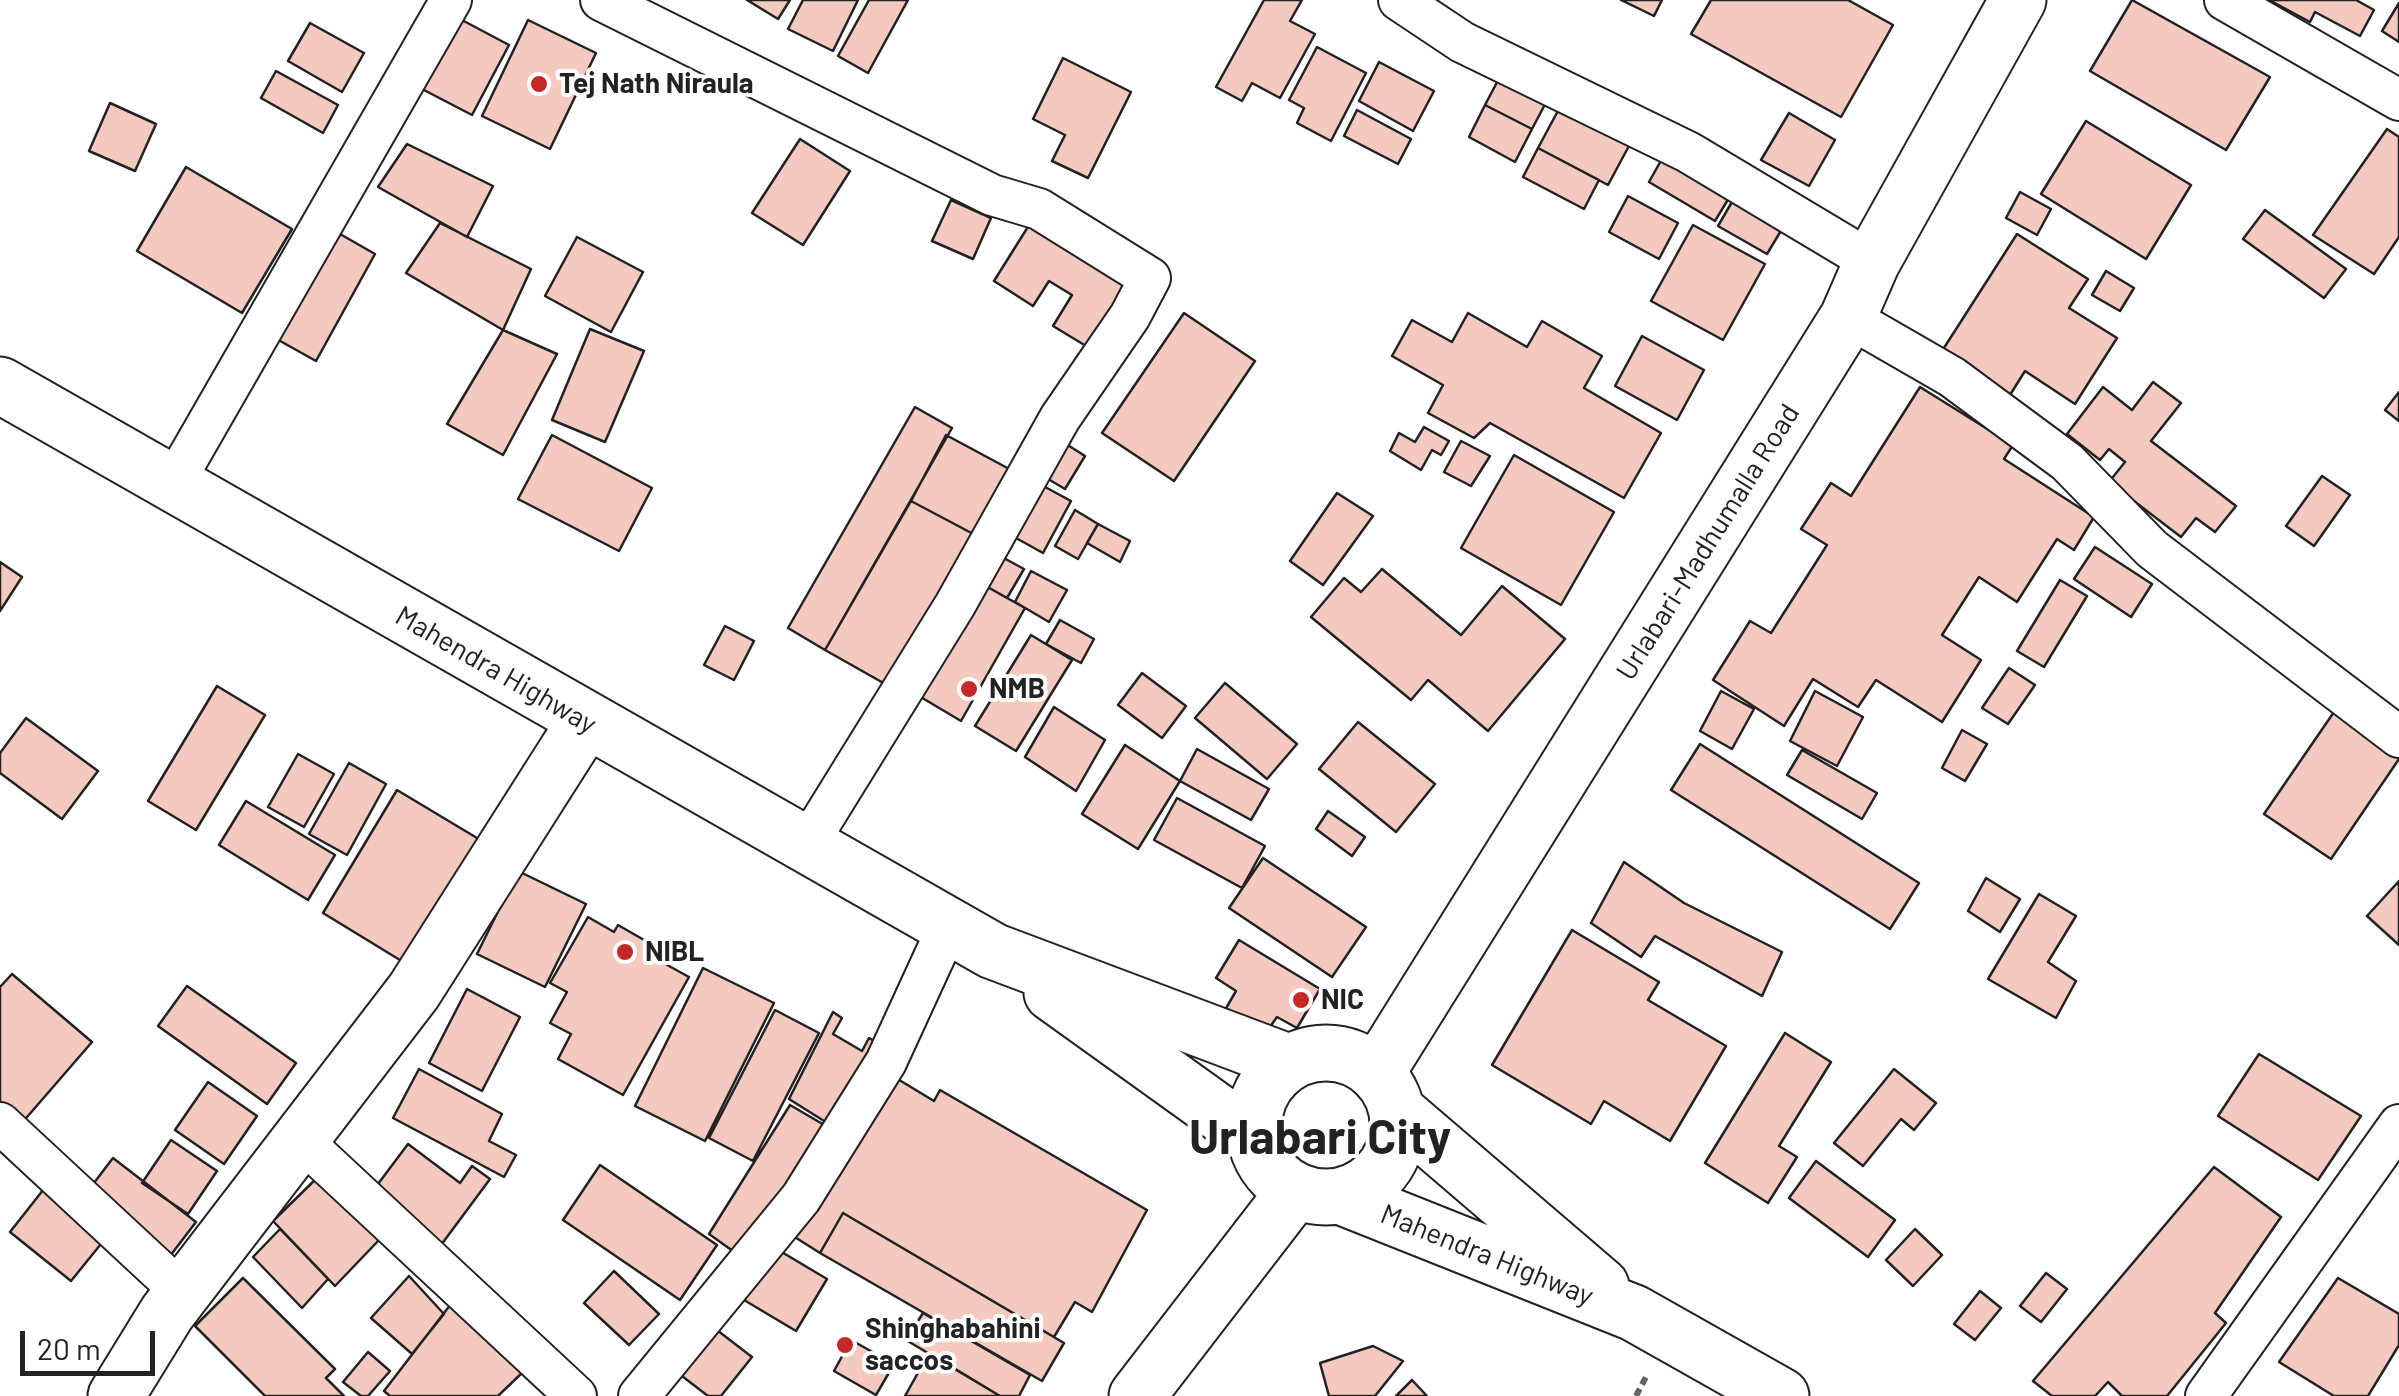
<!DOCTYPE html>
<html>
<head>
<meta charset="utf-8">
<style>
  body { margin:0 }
  #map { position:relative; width:2399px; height:1396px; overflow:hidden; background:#fff; font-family:Barlow,sans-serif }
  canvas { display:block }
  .scale { position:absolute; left:20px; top:1331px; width:135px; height:45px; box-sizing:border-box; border:5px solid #222; border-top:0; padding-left:12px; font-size:30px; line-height:35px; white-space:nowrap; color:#222; -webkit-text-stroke:8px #fff; paint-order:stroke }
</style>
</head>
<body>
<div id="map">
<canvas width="2399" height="1396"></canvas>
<div class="scale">20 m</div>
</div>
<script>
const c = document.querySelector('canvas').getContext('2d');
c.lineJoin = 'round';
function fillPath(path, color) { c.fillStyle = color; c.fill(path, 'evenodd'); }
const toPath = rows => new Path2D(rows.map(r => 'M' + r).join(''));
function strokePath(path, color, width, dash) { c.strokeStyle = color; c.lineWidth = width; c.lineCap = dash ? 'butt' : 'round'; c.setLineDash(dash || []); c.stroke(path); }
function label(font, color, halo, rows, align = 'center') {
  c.font = font + ' Barlow,sans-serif'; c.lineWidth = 8; c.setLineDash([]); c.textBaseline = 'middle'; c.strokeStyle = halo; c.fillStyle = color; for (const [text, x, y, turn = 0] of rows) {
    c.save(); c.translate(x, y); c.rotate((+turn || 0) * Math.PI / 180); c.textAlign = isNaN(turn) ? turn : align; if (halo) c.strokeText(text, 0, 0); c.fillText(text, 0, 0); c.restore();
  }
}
const building = toPath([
  [747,0,790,0,778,19,747,0],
  [803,0,858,0,833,51,788,29,803,0],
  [869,0,908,0,868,73,838,56,869,0],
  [1264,0,1302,0,1290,21,1315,34,1280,98,1252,83,1242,101,1216,87,1264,0],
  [1621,0,1662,0,1654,16,1621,0],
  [1711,0,1848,0,1893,25,1841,117,1691,34,1711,0],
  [2132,0,2270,77,2226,150,2090,71,2132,0],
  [2269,0,2356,0,2374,10,2360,36,2315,12,2310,22,2269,0],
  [2399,3,2399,42,2382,31,2399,3],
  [460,19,509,45,472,115,422,89,460,19],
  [528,20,596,53,550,149,482,116,528,20],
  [310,23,364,53,342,92,288,61,310,23],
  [1317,47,1366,73,1331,141,1297,123,1304,108,1289,100,1317,47],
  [1063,58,1131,92,1088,178,1052,161,1065,135,1033,119,1063,58],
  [1379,62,1434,91,1413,131,1359,101,1379,62],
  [1504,69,1551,93,1532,129,1485,105,1504,69],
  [276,71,338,105,323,133,261,98,276,71],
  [110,103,156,124,135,171,89,151,110,103],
  [1485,105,1532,129,1515,162,1469,137,1485,105],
  [1560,107,1630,144,1608,185,1538,148,1560,107],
  [1357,110,1411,139,1398,164,1344,136,1357,110],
  [1789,113,1835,140,1809,186,1761,160,1789,113],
  [2086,121,2191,185,2146,259,2041,194,2086,121],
  [2387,129,2399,137,2399,237,2374,274,2313,235,2387,129],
  [800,139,850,171,803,245,752,213,800,139],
  [407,144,493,186,467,237,378,187,407,144],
  [1538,148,1599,180,1584,209,1523,177,1538,148],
  [1668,148,1735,188,1715,221,1649,182,1668,148],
  [186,167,292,229,242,313,137,251,186,167],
  [2020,192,2051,209,2037,235,2006,218,2020,192],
  [1736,195,1785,224,1767,254,1718,226,1736,195],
  [1628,196,1678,223,1659,259,1609,232,1628,196],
  [951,200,991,218,973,259,932,241,951,200],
  [2265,210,2346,269,2324,298,2243,239,2265,210],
  [1036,214,1140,279,1096,352,1053,326,1072,295,1049,281,1033,306,994,281,1036,214],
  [440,223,531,269,503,330,406,273,440,223],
  [1693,225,1765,264,1723,340,1651,301,1693,225],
  [333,230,375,254,316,361,273,337,333,230],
  [2017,234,2088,279,2069,308,2117,338,2075,404,2025,371,2010,395,1942,351,2017,234],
  [577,237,643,272,611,332,545,296,577,237],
  [2106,271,2134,288,2120,311,2092,295,2106,271],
  [1184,313,1255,361,1174,481,1102,433,1184,313],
  [1468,313,1527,347,1542,321,1602,356,1584,388,1661,433,1624,498,1490,423,1474,438,1428,413,1443,385,1392,356,1412,320,1452,342,1468,313],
  [590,329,644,351,605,442,552,420,590,329],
  [503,330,557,354,503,455,447,424,503,330],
  [1642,336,1704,370,1677,420,1615,386,1642,336],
  [2153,382,2181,403,2151,441,2236,506,2215,532,2196,518,2181,537,2109,482,2125,462,2109,449,2100,460,2067,434,2103,387,2132,410,2153,382],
  [1920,387,2013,445,2004,459,2094,517,2074,550,2057,539,2017,602,1979,577,1942,635,1981,660,1942,722,1876,680,1858,707,1813,679,1784,726,1713,680,1750,621,1771,633,1827,545,1801,529,1831,483,1851,496,1920,387],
  [2399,392,2399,421,2385,410,2399,392],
  [915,407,952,428,825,650,788,628,915,407],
  [1424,427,1449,441,1441,455,1432,450,1421,470,1390,451,1399,433,1415,442,1424,427],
  [552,435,652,488,619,551,518,499,552,435],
  [946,435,1013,471,979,537,911,501,946,435],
  [1461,441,1490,456,1471,486,1444,472,1461,441],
  [1063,442,1085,456,1065,489,1043,476,1063,442],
  [1514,455,1614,512,1561,605,1461,548,1514,455],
  [2322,476,2350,495,2314,546,2286,526,2322,476],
  [1034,481,1071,501,1043,553,1007,533,1034,481],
  [1337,493,1373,516,1323,585,1290,561,1337,493],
  [911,501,979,537,894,689,825,650,911,501],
  [1075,510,1098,524,1078,559,1055,546,1075,510],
  [1098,524,1130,541,1120,562,1087,543,1098,524],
  [2095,547,2152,584,2131,617,2074,579,2095,547],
  [1000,556,1024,569,1007,598,984,585,1000,556],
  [0,562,22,577,0,611,0,562],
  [1382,569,1461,635,1502,586,1565,639,1488,731,1428,680,1411,700,1311,617,1344,578,1361,592,1382,569],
  [1031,571,1067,590,1049,622,1015,602,1031,571],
  [2060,580,2087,596,2044,667,2017,651,2060,580],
  [984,585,1025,608,961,721,919,696,984,585],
  [1060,620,1094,639,1081,663,1046,644,1060,620],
  [725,626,754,641,734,680,704,665,725,626],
  [1031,635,1072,660,1016,751,975,726,1031,635],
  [2009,668,2035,685,2008,724,1982,708,2009,668],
  [1142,673,1186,706,1162,738,1118,705,1142,673],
  [1225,683,1297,744,1267,779,1195,718,1225,683],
  [217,686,265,715,196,830,148,801,217,686],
  [1721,691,1754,709,1732,749,1700,731,1721,691],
  [1815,691,1863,717,1837,766,1790,741,1815,691],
  [1054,707,1105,740,1076,791,1025,757,1054,707],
  [2336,709,2399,753,2399,759,2331,859,2264,814,2336,709],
  [26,718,98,771,62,819,0,773,0,753,26,718],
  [1358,722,1435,784,1396,832,1319,769,1358,722],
  [1962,730,1987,744,1965,781,1942,768,1962,730],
  [1700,744,1919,883,1890,929,1671,790,1700,744],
  [1125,745,1180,781,1138,849,1082,814,1125,745],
  [1197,749,1269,789,1251,820,1180,781,1197,749],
  [1802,750,1877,793,1862,819,1787,775,1802,750],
  [298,754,334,774,304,827,268,807,298,754],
  [349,763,386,784,347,855,309,834,349,763],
  [397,790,487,844,413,968,323,913,397,790],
  [1177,798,1265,846,1242,888,1154,840,1177,798],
  [246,801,335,855,308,900,219,845,246,801],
  [1328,811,1365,837,1352,856,1316,829,1328,811],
  [1263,858,1366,927,1332,977,1229,908,1263,858],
  [1624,862,1684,903,1782,952,1762,996,1655,936,1641,957,1591,923,1624,862],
  [518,871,586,904,545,987,477,954,518,871],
  [1986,878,2020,899,2000,932,1968,911,1986,878],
  [2399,881,2399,945,2367,916,2399,881],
  [2039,894,2076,916,2048,962,2076,981,2056,1018,1988,979,2039,894],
  [588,917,614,932,618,925,665,952,660,961,689,977,623,1095,558,1059,571,1034,550,1023,567,992,550,983,588,917],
  [1572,930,1659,982,1648,1000,1726,1046,1670,1141,1604,1101,1591,1124,1492,1065,1572,930],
  [1239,940,1320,989,1297,1028,1277,1017,1265,1034,1225,1010,1236,991,1216,978,1239,940],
  [703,968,774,1003,705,1141,635,1106,703,968],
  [12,974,92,1042,21,1124,0,1106,0,987,12,974],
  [187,986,296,1063,267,1104,158,1026,187,986],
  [467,989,520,1017,482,1091,429,1063,467,989],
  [775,1010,819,1033,753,1161,709,1138,775,1010],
  [833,1012,842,1018,833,1034,862,1051,869,1038,889,1050,840,1131,789,1099,833,1012],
  [1785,1033,1831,1062,1779,1146,1797,1157,1768,1203,1705,1163,1785,1033],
  [2259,1054,2361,1116,2318,1180,2218,1116,2259,1054],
  [419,1069,502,1114,489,1141,516,1155,504,1177,393,1118,419,1069],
  [1894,1069,1936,1103,1914,1130,1901,1119,1863,1166,1834,1143,1894,1069],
  [891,1075,934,1101,940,1090,1147,1210,1092,1312,1075,1302,1054,1337,843,1213,820,1253,790,1234,891,1075],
  [208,1082,257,1116,224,1164,175,1130,208,1082],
  [790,1105,838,1133,744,1259,709,1234,790,1105],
  [171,1140,217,1171,188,1214,142,1183,171,1140],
  [408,1144,460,1183,472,1166,490,1179,427,1264,357,1212,408,1144],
  [113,1158,196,1222,170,1256,87,1192,113,1158],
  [1816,1161,1895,1220,1868,1257,1789,1198,1816,1161],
  [600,1165,717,1245,680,1300,563,1220,600,1165],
  [2214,1167,2281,1217,2215,1313,2226,1323,2167,1396,2122,1396,2108,1382,2095,1396,2052,1396,2033,1381,2214,1167],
  [320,1175,379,1240,335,1286,273,1221,320,1175],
  [47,1185,109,1234,71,1281,10,1232,47,1185],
  [843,1213,1064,1343,1042,1381,820,1253,843,1213],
  [280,1229,328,1279,302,1308,253,1257,280,1229],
  [1915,1229,1942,1255,1913,1286,1886,1260,1915,1229],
  [775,1248,827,1279,796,1331,744,1300,775,1248],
  [614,1271,659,1314,629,1345,584,1303,614,1271],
  [2046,1273,2067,1289,2041,1322,2020,1306,2046,1273],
  [409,1276,444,1314,412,1354,371,1318,409,1276],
  [243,1278,335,1369,326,1378,344,1396,265,1396,195,1326,243,1278],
  [2338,1278,2399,1314,2399,1345,2368,1396,2334,1396,2279,1362,2338,1278],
  [1980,1291,2001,1308,1975,1340,1954,1324,1980,1291],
  [454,1300,524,1371,498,1396,390,1396,384,1391,454,1300],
  [923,1313,1030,1375,1019,1396,1000,1396,906,1340,923,1313],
  [713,1327,752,1357,721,1396,708,1396,678,1373,713,1327],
  [851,1340,894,1364,876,1395,834,1371,851,1340],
  [1373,1346,1403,1361,1375,1396,1329,1396,1320,1363,1373,1346],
  [368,1352,390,1371,368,1396,361,1396,343,1382,368,1352],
  [929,1353,1000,1396,905,1396,929,1353],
  [1412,1380,1427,1396,1396,1396,1412,1380]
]);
fillPath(building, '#f3c9c0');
strokePath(building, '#222', 2.5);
const street = toPath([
  [601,0,992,195,1039,209,1150,278,1130,316,1060,418,955,605,806,846],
  [1399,0,1462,42,1688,152,1872,262],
  [2225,0,2399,100],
  [1848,317,1952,377,2067,462,2152,549,2399,737],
  [173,484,451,0],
  [0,1123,182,1292],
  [300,1139,576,1396],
  [639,1396,801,1198,886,1062,948,927],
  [2206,1396,2399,1125]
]);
const secondary = toPath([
  [1377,1072,1848,317,1872,262,2018,0],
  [116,1396,167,1313,414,991,585,722]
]);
const primary = toPath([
  [1137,1396,1295,1191]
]);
const highway = toPath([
  [0,385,993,951,1288,1062],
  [1052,993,1254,1138],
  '1254 1125a72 72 0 1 1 144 0a72 72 0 1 1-144 0Z',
  [1398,1112,1601,1286],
  [1340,1196,1634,1313,1781,1396]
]);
strokePath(street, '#222', 44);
strokePath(secondary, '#222', 59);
strokePath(primary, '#222', 59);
strokePath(highway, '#222', 59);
strokePath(toPath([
  [1636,1396,1647,1375]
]), '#646464', 6, [8, 5]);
strokePath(street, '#fff', 40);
strokePath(secondary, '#fff', 55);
strokePath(primary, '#fff', 55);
strokePath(highway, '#fff', 55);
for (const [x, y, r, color] of [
  [539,84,10,"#c62828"],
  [969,689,10,"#c62828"],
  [625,952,10,"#c62828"],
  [1301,1000,10,"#c62828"],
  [845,1345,10,"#c62828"]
]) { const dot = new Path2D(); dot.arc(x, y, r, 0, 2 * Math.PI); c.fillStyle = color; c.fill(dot); strokePath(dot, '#fff', 4); }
label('bold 28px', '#222', '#fff', [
  ["Tej Nath Niraula",559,84],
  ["NMB",989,689],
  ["NIBL",645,952],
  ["NIC",1321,1000],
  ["Shinghabahini",865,1329],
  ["saccos",865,1361]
], 'left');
label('28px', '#222', '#fff', [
  ["Urlabari-Madhumalla Road",1708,542,-58],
  ["Mahendra Highway",496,670,30],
  ["Mahendra Highway",1487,1255,22]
]);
label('bold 48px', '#222', '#fff', [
  ["Urlabari City",1320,1138]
]);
</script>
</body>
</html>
